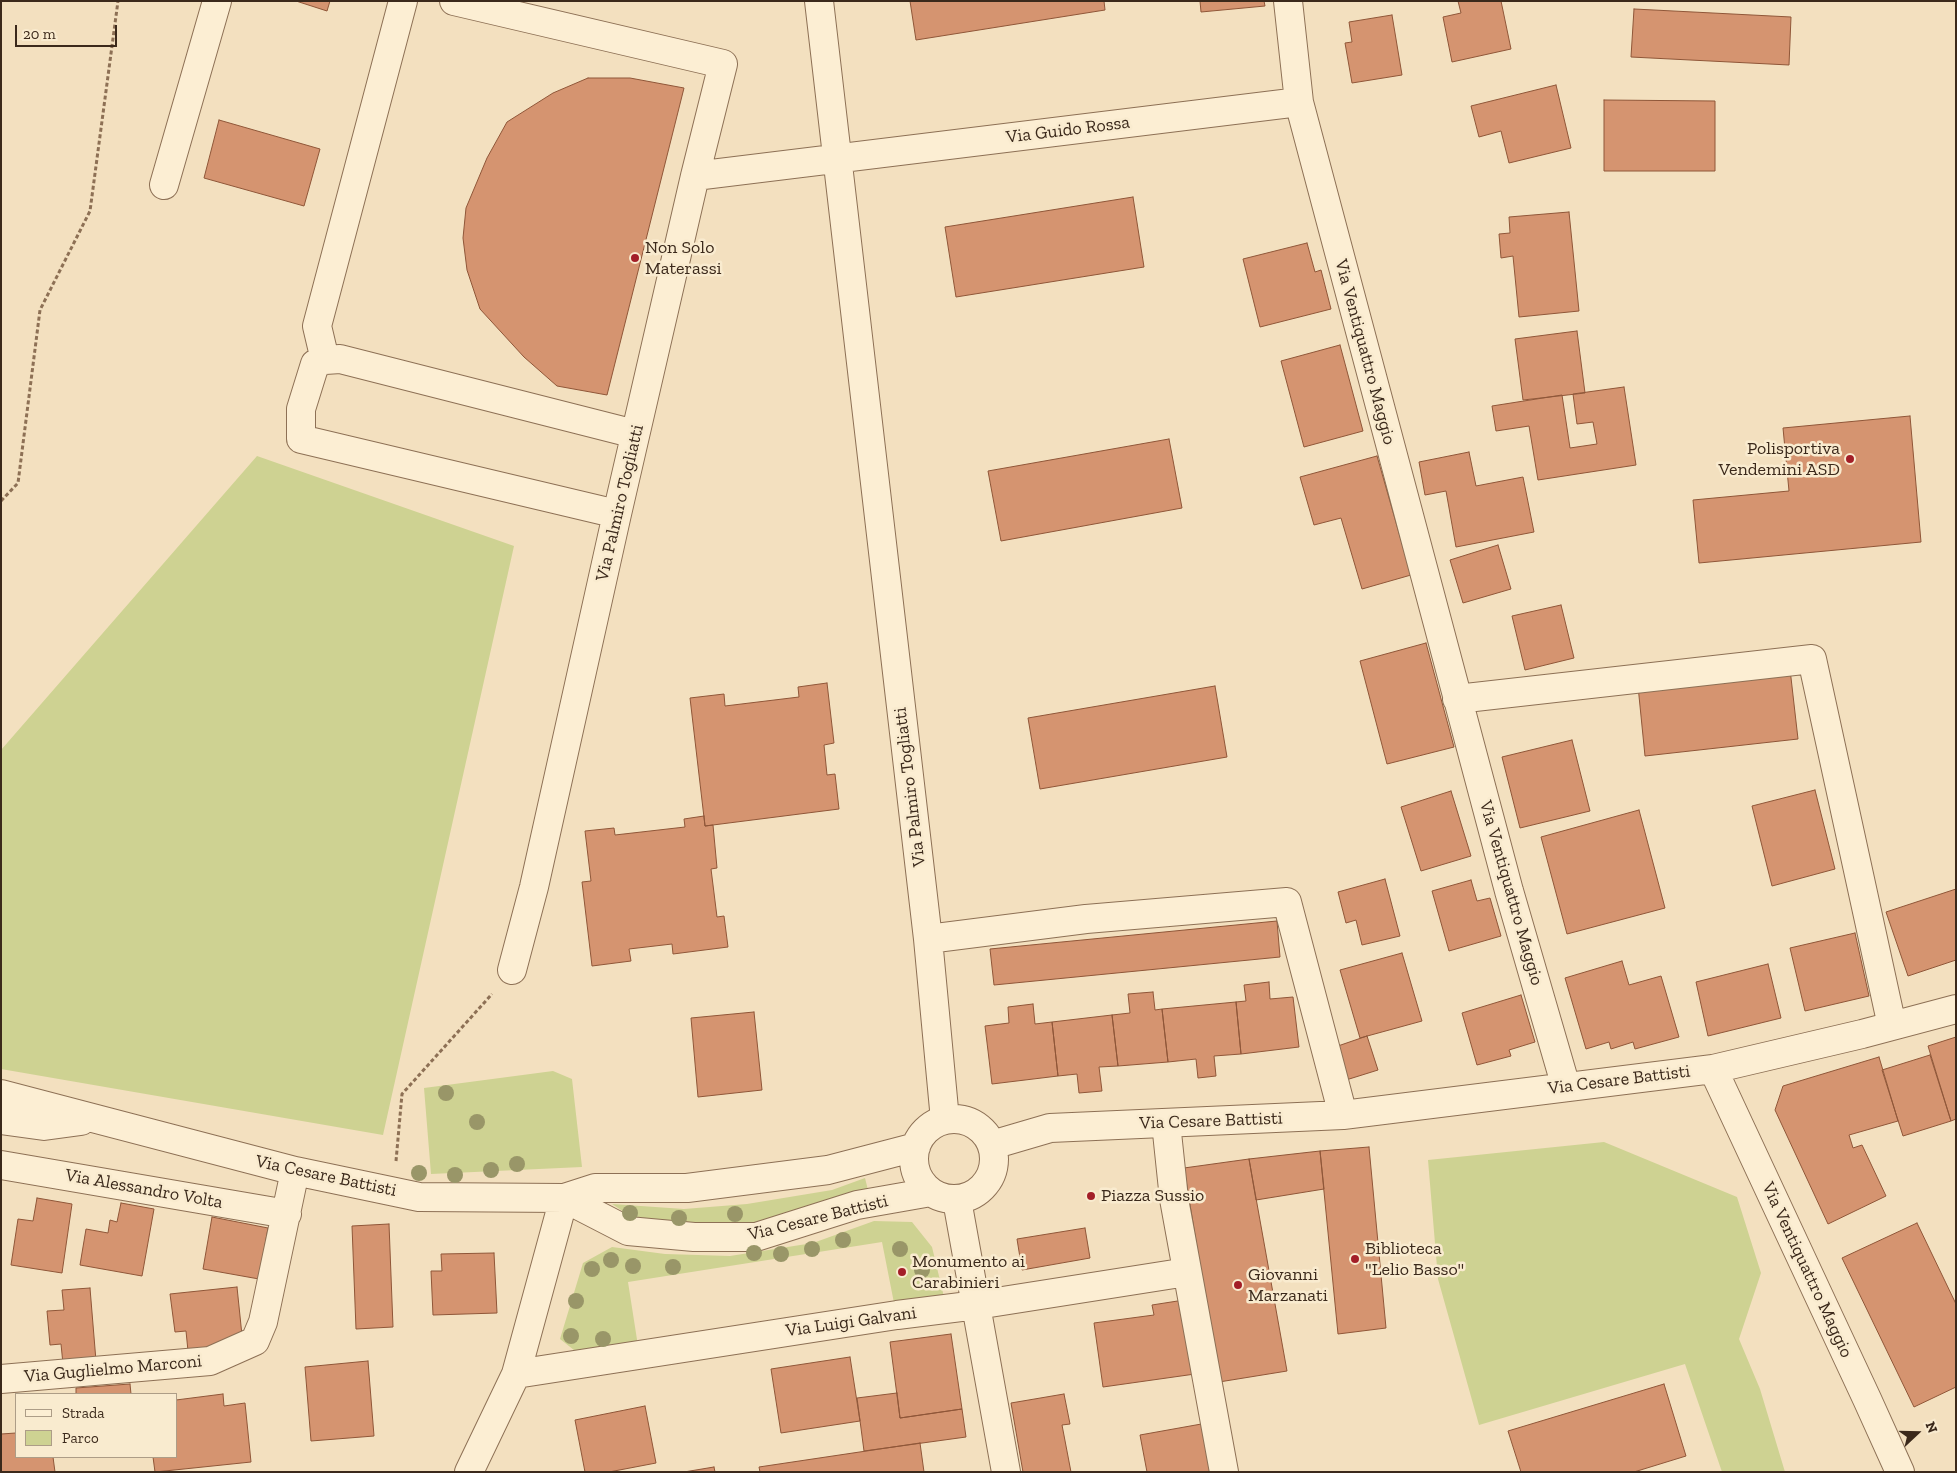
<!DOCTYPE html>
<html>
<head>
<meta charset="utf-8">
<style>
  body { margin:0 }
  #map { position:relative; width:1957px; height:1473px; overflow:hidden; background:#f3e0bf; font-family:"Zilla Slab",serif }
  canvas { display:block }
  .frame { position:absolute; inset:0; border:2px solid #3b291b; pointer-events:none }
  .legend { position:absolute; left:15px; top:1393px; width:162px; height:65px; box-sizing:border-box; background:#f9ebcf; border:1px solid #ad9d87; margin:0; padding:6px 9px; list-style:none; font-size:15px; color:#3b291b }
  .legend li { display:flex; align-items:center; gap:10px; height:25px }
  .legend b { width:25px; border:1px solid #ad9d87 }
  .north { position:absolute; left:1892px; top:1408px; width:50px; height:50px; -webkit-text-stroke:4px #f9ebcf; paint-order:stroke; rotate:69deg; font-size:14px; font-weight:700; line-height:20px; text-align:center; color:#3b291b }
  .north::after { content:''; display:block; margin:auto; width:18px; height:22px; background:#3b291b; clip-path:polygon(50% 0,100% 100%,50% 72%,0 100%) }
  .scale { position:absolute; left:15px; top:25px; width:102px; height:22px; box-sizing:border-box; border:2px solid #3b291b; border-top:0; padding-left:6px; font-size:15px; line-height:18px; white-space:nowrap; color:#3b291b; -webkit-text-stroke:4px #f9ebcf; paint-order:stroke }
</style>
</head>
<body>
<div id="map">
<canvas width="1957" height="1473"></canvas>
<div class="frame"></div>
<ul class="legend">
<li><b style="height:6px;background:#fceed3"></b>Strada</li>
<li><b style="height:14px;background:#ced292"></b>Parco</li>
</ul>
<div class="north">N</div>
<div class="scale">20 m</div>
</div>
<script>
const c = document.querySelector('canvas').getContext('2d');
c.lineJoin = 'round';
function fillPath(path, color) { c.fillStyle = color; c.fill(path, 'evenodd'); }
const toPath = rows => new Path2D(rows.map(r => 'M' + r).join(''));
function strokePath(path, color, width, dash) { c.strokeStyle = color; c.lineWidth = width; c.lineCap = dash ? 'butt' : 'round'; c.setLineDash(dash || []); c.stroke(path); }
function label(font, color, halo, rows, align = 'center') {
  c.font = font + ' "Zilla Slab",serif'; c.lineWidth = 5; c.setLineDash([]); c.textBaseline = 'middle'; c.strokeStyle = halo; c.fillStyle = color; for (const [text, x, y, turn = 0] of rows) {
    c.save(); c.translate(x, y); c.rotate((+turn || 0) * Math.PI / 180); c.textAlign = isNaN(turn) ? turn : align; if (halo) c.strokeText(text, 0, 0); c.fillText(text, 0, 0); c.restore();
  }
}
fillPath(toPath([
  [257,456,514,546,383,1135,1,1069,1,750],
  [553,1071,572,1079,582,1167,431,1174,424,1088],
  [1604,1142,1737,1197,1761,1273,1739,1339,1760,1389,1785,1472,1722,1472,1685,1364,1479,1425,1438,1279,1428,1160],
  [865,1178,868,1190,754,1225,639,1222,612,1204,684,1209,747,1204,832,1190],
  [874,1221,912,1222,932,1247,944,1297,894,1303,882,1242,628,1282,638,1346,579,1354,560,1339,583,1263,612,1247,665,1254,730,1256,813,1243]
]), '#ced292');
const building = toPath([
  [296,1,330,1,327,11,296,1],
  [910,1,1104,1,1105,10,916,40,910,1],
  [1200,1,1264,1,1265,6,1201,12,1200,1],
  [1458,1,1501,1,1511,49,1452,62,1443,17,1461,13,1458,1],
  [1634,9,1791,17,1789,65,1631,57,1634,9],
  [1392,15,1402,75,1352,83,1345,43,1352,42,1349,22,1392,15],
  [588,78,630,78,684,88,607,395,557,386,524,357,480,309,467,270,463,238,466,208,487,158,507,122,553,93,588,78],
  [1556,85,1571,148,1509,163,1501,131,1479,137,1471,106,1556,85],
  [1604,100,1715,101,1715,171,1604,171,1604,100],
  [219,120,320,149,304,206,204,178,219,120],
  [1133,197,1144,267,956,297,945,227,1133,197],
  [1569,212,1579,311,1519,317,1513,256,1501,258,1499,234,1510,233,1509,217,1569,212],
  [1307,243,1315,272,1321,270,1331,309,1260,327,1243,259,1307,243],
  [1577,331,1585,393,1523,400,1515,339,1577,331],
  [1340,345,1363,431,1304,447,1281,361,1340,345],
  [1624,387,1636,465,1538,480,1529,426,1496,431,1492,406,1562,395,1570,448,1597,444,1593,422,1577,424,1573,394,1624,387],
  [1910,416,1921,542,1699,563,1693,500,1789,491,1783,428,1910,416],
  [1169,439,1182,508,1001,541,988,471,1169,439],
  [1469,452,1476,486,1523,477,1534,532,1456,547,1446,491,1425,495,1419,462,1469,452],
  [1377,456,1411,575,1362,589,1341,518,1314,525,1300,477,1377,456],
  [1498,545,1511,589,1463,603,1450,560,1498,545],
  [1561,605,1574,658,1525,670,1512,616,1561,605],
  [1426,643,1454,747,1387,764,1360,661,1426,643],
  [1790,669,1798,739,1645,756,1638,686,1790,669],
  [827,683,834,743,824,745,827,775,835,774,839,809,705,826,690,698,724,694,725,706,799,697,798,687,827,683],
  [1215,686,1227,757,1040,789,1028,718,1215,686],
  [1572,740,1590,811,1520,828,1502,757,1572,740],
  [1815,790,1835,869,1772,886,1752,806,1815,790],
  [1451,791,1471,856,1421,871,1401,807,1451,791],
  [1639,810,1665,908,1567,934,1541,837,1639,810],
  [704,816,705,826,713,825,717,868,711,869,717,917,724,916,728,947,673,954,672,944,629,949,631,961,592,966,582,882,591,881,585,831,614,828,615,835,685,827,684,819,704,816],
  [1385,879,1400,936,1362,945,1356,920,1346,923,1338,892,1385,879],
  [1471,880,1477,901,1490,898,1501,936,1449,951,1432,891,1471,880],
  [1956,889,1956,960,1908,976,1886,912,1956,889],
  [1277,921,1280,957,994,985,990,949,1277,921],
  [1855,933,1869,996,1805,1011,1790,948,1855,933],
  [1402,953,1422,1021,1360,1038,1340,970,1402,953],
  [1622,961,1629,985,1661,976,1679,1037,1635,1049,1633,1042,1611,1049,1609,1042,1586,1049,1565,978,1622,961],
  [1768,964,1781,1018,1708,1036,1696,982,1768,964],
  [1269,982,1270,999,1293,997,1299,1047,1241,1054,1236,1002,1246,1001,1244,985,1269,982],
  [1153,992,1155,1010,1162,1009,1168,1062,1118,1066,1112,1015,1130,1013,1128,994,1153,992],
  [1521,995,1535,1042,1509,1050,1511,1056,1477,1065,1462,1013,1521,995],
  [1236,1002,1241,1054,1214,1056,1216,1076,1198,1078,1196,1059,1168,1062,1162,1009,1236,1002],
  [1033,1004,1035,1024,1052,1022,1058,1076,992,1084,985,1026,1009,1023,1008,1007,1033,1004],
  [754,1012,762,1090,698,1097,691,1018,754,1012],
  [1112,1015,1118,1066,1099,1067,1102,1091,1079,1093,1077,1074,1058,1076,1052,1022,1112,1015],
  [1367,1036,1378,1070,1346,1080,1335,1047,1367,1036],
  [1956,1037,1956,1119,1951,1121,1928,1046,1956,1037],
  [1930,1055,1951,1121,1903,1136,1882,1070,1930,1055],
  [1879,1057,1898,1121,1849,1135,1853,1148,1862,1145,1886,1196,1828,1224,1775,1110,1783,1086,1879,1057],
  [1369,1147,1386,1328,1338,1334,1320,1151,1369,1147],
  [1320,1151,1324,1189,1256,1200,1249,1159,1320,1151],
  [1249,1159,1287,1371,1219,1382,1184,1168,1249,1159],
  [37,1198,72,1204,62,1273,11,1265,18,1219,33,1221,37,1198],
  [121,1203,154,1209,142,1276,80,1265,86,1229,108,1233,110,1220,117,1222,121,1203],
  [212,1217,268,1228,259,1279,203,1269,212,1217],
  [1917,1223,1956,1304,1956,1387,1914,1407,1842,1258,1917,1223],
  [389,1224,393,1327,356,1329,352,1226,389,1224],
  [1085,1228,1090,1258,1022,1270,1017,1239,1085,1228],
  [494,1253,497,1313,433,1315,431,1271,442,1271,441,1254,494,1253],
  [237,1287,243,1345,188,1351,186,1331,175,1332,170,1294,237,1287],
  [90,1288,96,1361,63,1364,61,1344,50,1345,47,1311,64,1310,62,1290,90,1288],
  [1184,1300,1195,1374,1103,1387,1094,1323,1154,1315,1152,1305,1184,1300],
  [951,1334,962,1409,900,1418,890,1342,951,1334],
  [850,1357,860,1421,781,1433,771,1369,850,1357],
  [368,1361,374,1436,311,1441,305,1367,368,1361],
  [130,1384,131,1394,76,1394,76,1388,130,1384],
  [1664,1384,1686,1456,1634,1472,1521,1472,1508,1431,1664,1384],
  [897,1393,900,1418,962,1409,966,1437,864,1451,857,1398,897,1393],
  [223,1394,224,1406,245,1403,251,1462,155,1472,153,1457,176,1457,176,1400,223,1394],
  [1064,1394,1070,1424,1062,1425,1071,1472,1023,1472,1011,1403,1064,1394],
  [645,1406,656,1463,609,1472,585,1472,575,1420,645,1406],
  [1207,1423,1216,1472,1147,1472,1140,1435,1207,1423],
  [16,1433,16,1457,53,1457,55,1472,1,1472,1,1434,16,1433],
  [920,1443,924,1472,760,1472,759,1467,920,1443],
  [714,1467,715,1472,684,1472,714,1467]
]);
fillPath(building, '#d59470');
strokePath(building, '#8f5638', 1);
const minor = toPath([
  [454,1,723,64,695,176,617,514,534,887,512,970],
  [819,1,928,939,945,1120],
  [1288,1,1299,102,1509,891,1566,1087],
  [695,176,1299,102],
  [164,185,217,1],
  [325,360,317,326,403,1],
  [617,514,301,439,301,409,315,364,325,360,340,359,635,434],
  [1457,699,1812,659,1892,1026],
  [928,939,1086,919,1287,902,1343,1115],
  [1713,1069,1867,1399,1900,1472],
  [1,1094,295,1171,419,1197,564,1198,595,1188,687,1188,828,1170,916,1147],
  '914 1159a40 40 0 1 1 80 0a40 40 0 1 1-80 0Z',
  [1,1120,44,1126,81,1121],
  [1166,1123,1174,1199,1224,1472],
  [992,1145,1050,1128,1343,1115,1713,1069,1862,1034,1956,1009],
  [1,1165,287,1214],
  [564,1198,628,1231,694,1237,756,1237,857,1205,931,1192],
  [957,1200,1006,1472],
  [516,1374,897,1315,977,1305,1187,1272],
  [1,1379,210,1361,255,1341,263,1322,295,1171],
  [469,1472,516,1374,564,1198]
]);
strokePath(minor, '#8d7055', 30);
strokePath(toPath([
  [1,501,18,483,40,310,90,211,118,1],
  [396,1161,402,1094,492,994]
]), '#8d7055', 3, [4, 2.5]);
strokePath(minor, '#fceed3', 28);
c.fillStyle = '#999668';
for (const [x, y] of [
  [446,1093],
  [477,1122],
  [517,1164],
  [491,1170],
  [419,1173],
  [455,1175],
  [630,1213],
  [735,1214],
  [679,1218],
  [843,1240],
  [812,1249],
  [900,1249],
  [754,1253],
  [781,1254],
  [611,1260],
  [633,1266],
  [673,1267],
  [592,1269],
  [922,1270],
  [576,1301],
  [571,1336],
  [603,1339]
]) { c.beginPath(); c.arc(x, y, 8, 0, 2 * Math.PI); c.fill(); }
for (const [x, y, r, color] of [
  [635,258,5,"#a31e27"],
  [1850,459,5,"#a31e27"],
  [1091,1196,5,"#a31e27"],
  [1355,1259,5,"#a31e27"],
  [902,1272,5,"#a31e27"],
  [1238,1285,5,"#a31e27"]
]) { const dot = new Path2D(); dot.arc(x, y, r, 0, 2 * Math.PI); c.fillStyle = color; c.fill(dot); strokePath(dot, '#f9ebcf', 2); }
label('18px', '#3b291b', '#f9ebcf', [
  ["Via Guido Rossa",1068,130,-7],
  ["Via Ventiquattro Maggio",1365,352,75],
  ["Via Palmiro Togliatti",620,503,-77],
  ["Via Palmiro Togliatti",910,787,-97],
  ["Via Ventiquattro Maggio",1511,893,74],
  ["Via Cesare Battisti",1619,1080,-7],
  ["Via Cesare Battisti",1211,1121,-2],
  ["Via Cesare Battisti",326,1176,12],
  ["Via Alessandro Volta",144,1189,10],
  ["Via Cesare Battisti",818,1218,-14],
  ["Via Ventiquattro Maggio",1807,1270,65],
  ["Via Luigi Galvani",851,1322,-8],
  ["Via Guglielmo Marconi",113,1369,-5]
]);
label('18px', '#3b291b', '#f9ebcf', [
  ["Non Solo",645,248],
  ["Materassi",645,269],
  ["Polisportiva",1840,449,"right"],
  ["Vendemini ASD",1840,470,"right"],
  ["Piazza Sussio",1101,1196],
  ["Biblioteca",1365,1249],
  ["\"Lelio Basso\"",1365,1270],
  ["Monumento ai",912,1262],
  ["Carabinieri",912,1283],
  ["Giovanni",1248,1275],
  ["Marzanati",1248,1296]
], 'left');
</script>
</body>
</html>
